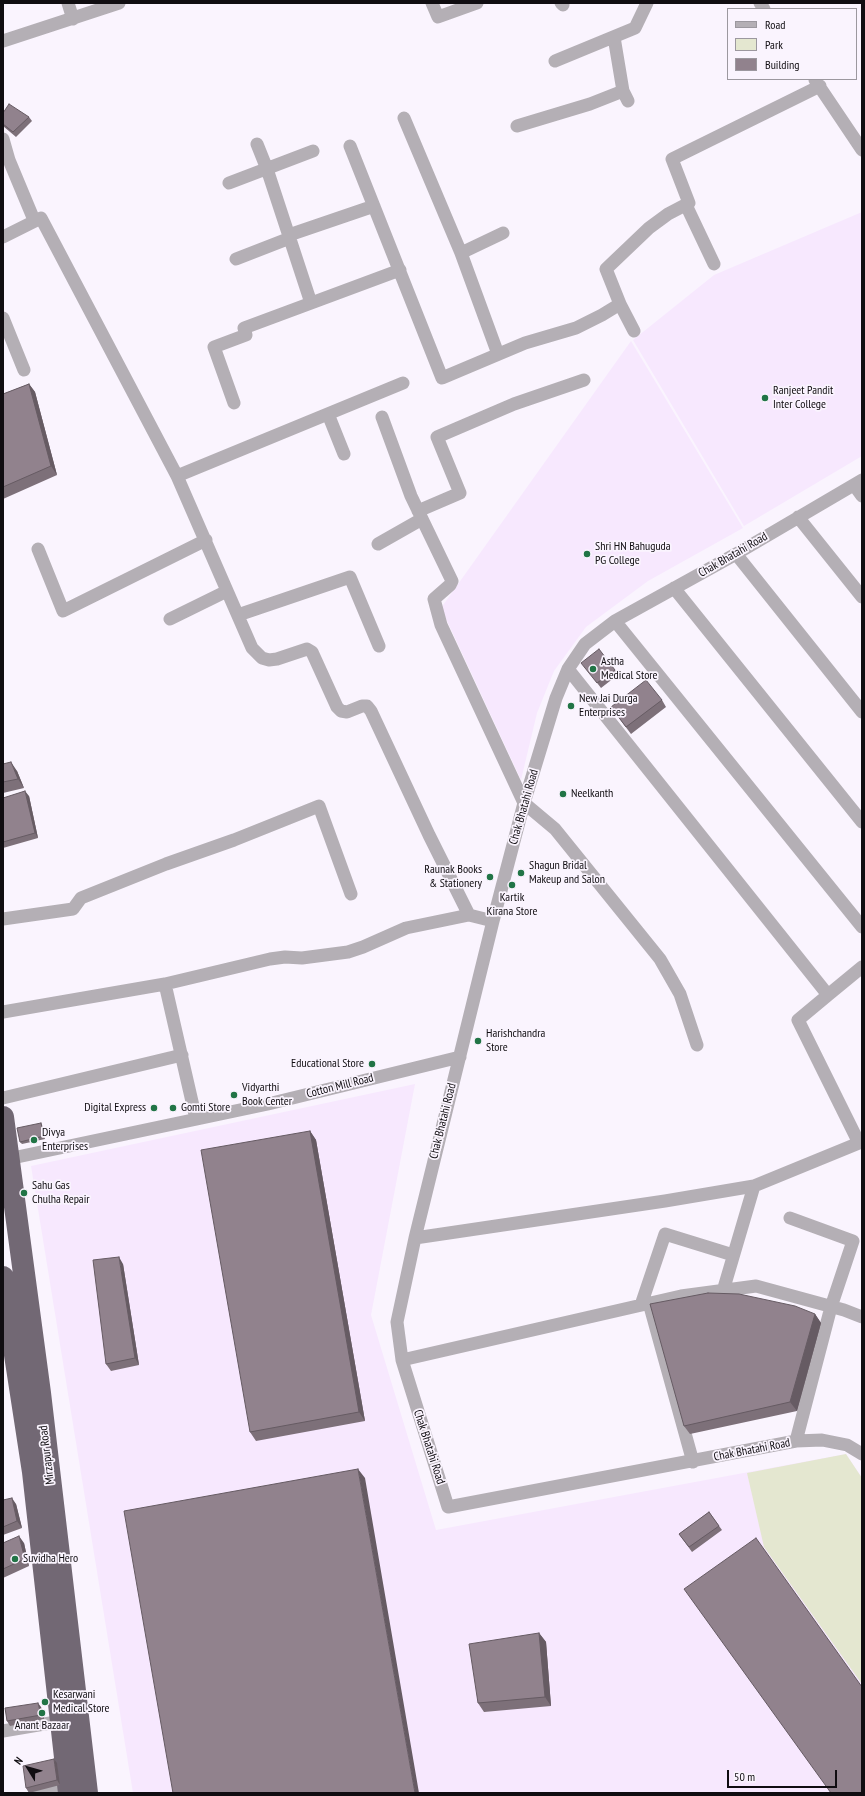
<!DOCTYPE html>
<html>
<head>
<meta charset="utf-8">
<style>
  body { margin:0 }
  #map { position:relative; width:865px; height:1796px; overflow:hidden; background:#faf4fe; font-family:"PT Sans Narrow",sans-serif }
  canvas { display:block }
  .frame { position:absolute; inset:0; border:4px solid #100d11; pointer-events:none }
  .legend { position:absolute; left:727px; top:8px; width:130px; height:72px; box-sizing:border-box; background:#faf4fe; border:1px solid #9c989f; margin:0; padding:5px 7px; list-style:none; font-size:12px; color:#100d11 }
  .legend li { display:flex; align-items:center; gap:8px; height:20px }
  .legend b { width:20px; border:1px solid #9c989f }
  .north { position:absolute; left:8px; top:1748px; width:40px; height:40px; -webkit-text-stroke:3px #faf4fe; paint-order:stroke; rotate:307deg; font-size:11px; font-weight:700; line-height:16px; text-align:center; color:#100d11 }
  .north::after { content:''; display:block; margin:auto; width:14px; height:18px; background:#100d11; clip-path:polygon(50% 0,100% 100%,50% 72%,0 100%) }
  .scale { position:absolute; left:727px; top:1770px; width:110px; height:18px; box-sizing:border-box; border:2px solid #100d11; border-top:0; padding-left:5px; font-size:12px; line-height:14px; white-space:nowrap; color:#100d11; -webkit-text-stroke:3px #faf4fe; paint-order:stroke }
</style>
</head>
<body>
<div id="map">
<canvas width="865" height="1796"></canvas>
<div class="frame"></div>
<ul class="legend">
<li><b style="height:5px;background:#b4afb5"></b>Road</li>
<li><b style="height:11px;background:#e4e7d0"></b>Park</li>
<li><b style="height:11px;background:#91828d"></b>Building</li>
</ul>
<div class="north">N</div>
<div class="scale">50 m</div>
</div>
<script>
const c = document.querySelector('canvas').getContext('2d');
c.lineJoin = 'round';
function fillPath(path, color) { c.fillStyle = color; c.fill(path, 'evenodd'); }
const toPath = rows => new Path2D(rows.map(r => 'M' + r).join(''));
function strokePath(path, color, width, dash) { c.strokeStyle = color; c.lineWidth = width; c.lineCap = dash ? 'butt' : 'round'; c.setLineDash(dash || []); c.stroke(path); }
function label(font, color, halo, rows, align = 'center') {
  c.font = font + ' "PT Sans Narrow",sans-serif'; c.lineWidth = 3.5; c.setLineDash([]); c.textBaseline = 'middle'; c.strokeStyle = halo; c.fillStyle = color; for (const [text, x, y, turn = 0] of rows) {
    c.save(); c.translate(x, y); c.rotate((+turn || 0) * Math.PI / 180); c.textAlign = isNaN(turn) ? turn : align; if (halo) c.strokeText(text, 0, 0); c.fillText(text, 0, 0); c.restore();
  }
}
fillPath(toPath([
  [862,212,862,456,744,526,633,340,714,275],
  [631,341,743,528,648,581,586,627,554,671,537,713,521,780,441,608],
  [415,1084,371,1315,436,1530,846,1454,862,1478,862,1793,133,1793,31,1166]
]), '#f7e8fe');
fillPath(toPath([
  [846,1454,862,1478,862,1684,764,1547,747,1473]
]), '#e4e7d0');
strokePath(toPath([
  [68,3,73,19],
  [432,3,438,17,477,3],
  [561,3,563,5],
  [760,3,764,9],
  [614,37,623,91,628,101],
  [3,41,119,3],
  [555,61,635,28,647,3],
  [815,80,862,150],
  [404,118,461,253],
  [517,126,590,104,623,91],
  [3,139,9,160,34,220],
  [257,144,267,169,311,303],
  [350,146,442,378,525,343,576,328,602,315,620,304,606,269,649,228,668,214,689,203,672,159,820,86],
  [229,183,313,151],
  [686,205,714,264],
  [289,235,374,206],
  [3,237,41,218,177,476,252,648,262,658,269,660,277,659,307,649,312,652,337,707,341,711,347,712,362,706,367,706,371,711,429,835,469,915],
  [236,259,290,238],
  [620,304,634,331],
  [3,318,24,370],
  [498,354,461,253,503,233],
  [234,403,214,347,246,335,244,328,400,270],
  [328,414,344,454],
  [382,417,411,496,452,581,450,585,434,599,441,625,524,803,555,829,660,959,680,994,697,1045],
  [177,476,403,383],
  [862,480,736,554,615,621,585,644,568,669,556,698,524,803,493,921,415,1238,397,1322,402,1360,448,1507,796,1441,822,1440,847,1445,862,1454],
  [854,485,862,496],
  [418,511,460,493,437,437,514,404,584,380],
  [798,517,862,597],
  [378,544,422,519],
  [38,549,63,611,206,540],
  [736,554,862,712],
  [674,588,862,822],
  [238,615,350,577,379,646],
  [170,619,227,591],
  [615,621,862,927],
  [568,669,828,995,862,967],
  [3,919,73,909,81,898,166,864,234,840,319,806,351,894],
  [165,984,196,1119],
  [3,1012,165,984,270,959,285,957,302,958,348,952,363,947,406,928,469,915,493,921],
  [3,1098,182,1055],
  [3,1160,268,1104,460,1057],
  [790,1218,853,1241,831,1307,796,1441],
  [415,1238,665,1201,754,1186,859,1143,798,1020,828,995],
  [723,1291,754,1186],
  [649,1303,693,1462],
  [641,1305,665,1234,733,1255],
  [402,1360,681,1296,756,1286,844,1310,862,1317],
  [3,1731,62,1721],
  [38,1793,68,1784]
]), '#b4afb5', 13);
strokePath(toPath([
  [3,1117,40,1393,87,1793],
  [3,1277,33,1472,69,1793]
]), '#726874', 22);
fillPath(toPath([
  [3,113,29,117,32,121,16,137,3,126],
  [29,384,35,392,57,475,3,499,3,394],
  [585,667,615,670,619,674,601,688],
  [662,700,666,707,631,734,616,714],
  [3,764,17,771,24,788,3,793],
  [29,796,38,838,3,848,3,798],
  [41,1123,42,1125,45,1139,22,1144,20,1142],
  [310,1131,316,1140,365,1421,256,1441,250,1432],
  [123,1264,139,1365,111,1371,106,1364],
  [815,1314,821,1323,797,1411,690,1434,684,1426],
  [3,1500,16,1504,22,1528,3,1535],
  [709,1512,722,1530,692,1552,679,1534],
  [3,1543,24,1543,29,1566,3,1578],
  [539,1633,546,1642,551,1706,484,1712,478,1703],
  [41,1707,44,1719,10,1726,7,1721],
  [57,1763,60,1785,29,1793,26,1788]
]), '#7d7079');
fillPath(toPath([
  [29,384,35,392,57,475,51,466],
  [11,762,17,771,24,788,18,779],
  [25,791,29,796,38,838,35,833],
  [310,1131,316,1140,365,1421,359,1412],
  [119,1257,123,1264,139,1365,135,1358],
  [815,1314,821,1323,797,1411,790,1402],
  [358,1469,365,1478,419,1793,415,1793],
  [12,1498,16,1504,22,1528,17,1521],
  [19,1536,24,1543,29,1566,25,1559],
  [539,1633,546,1642,551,1706,545,1697],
  [38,1703,41,1707,44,1719,41,1715],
  [54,1759,57,1763,60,1785,57,1780]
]), '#665b63');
const building = toPath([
  [9,104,29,117,13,132,3,124,3,113,9,104],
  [29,384,51,466,3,487,3,394,29,384],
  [599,649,615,670,597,683,581,663,599,649],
  [646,680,662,700,626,727,611,707,646,680],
  [11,762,18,779,3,782,3,764,11,762],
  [25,791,35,833,3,842,3,798,25,791],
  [41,1123,44,1136,20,1142,17,1128,41,1123],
  [310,1131,359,1412,250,1432,201,1150,310,1131],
  [119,1257,135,1358,106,1364,93,1260,119,1257],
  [708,1293,739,1294,795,1306,815,1314,790,1402,684,1426,650,1304,708,1293],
  [358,1469,415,1793,173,1793,124,1511,358,1469],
  [12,1498,17,1521,3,1527,3,1500,12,1498],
  [709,1512,719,1526,689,1547,679,1534,709,1512],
  [19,1536,25,1559,3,1569,3,1543,19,1536],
  [756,1538,862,1687,862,1793,831,1793,684,1589,756,1538],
  [539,1633,545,1697,478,1703,469,1644,539,1633],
  [38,1703,41,1715,7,1721,5,1708,38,1703],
  [54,1759,57,1780,26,1788,23,1766,54,1759]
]);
fillPath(building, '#91828d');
strokePath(building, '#665b63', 1);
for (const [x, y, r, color] of [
  [765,398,4,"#217446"],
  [587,554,4,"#217446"],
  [593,669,4,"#217446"],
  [571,706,4,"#217446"],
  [563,794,4,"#217446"],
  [521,873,4,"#217446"],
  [490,877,4,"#217446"],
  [512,885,4,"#217446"],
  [478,1041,4,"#217446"],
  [372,1064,4,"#217446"],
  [234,1095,4,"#217446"],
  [154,1108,4,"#217446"],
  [173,1108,4,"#217446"],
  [34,1140,4,"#217446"],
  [24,1193,4,"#217446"],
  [15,1559,4,"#217446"],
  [45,1702,4,"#217446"],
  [42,1713,4,"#217446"]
]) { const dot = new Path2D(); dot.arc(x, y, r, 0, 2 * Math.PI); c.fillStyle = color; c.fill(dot); strokePath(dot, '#faf4fe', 1.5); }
label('12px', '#100d11', '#faf4fe', [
  ["Ranjeet Pandit",773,391],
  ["Inter College",773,405],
  ["Shri HN Bahuguda",595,547],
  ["PG College",595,561],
  ["Astha",601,662],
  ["Medical Store",601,676],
  ["New Jai Durga",579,699],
  ["Enterprises",579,713],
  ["Neelkanth",571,794],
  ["Shagun Bridal",529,866],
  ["Makeup and Salon",529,880],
  ["Raunak Books",482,870,"right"],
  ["& Stationery",482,884,"right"],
  ["Kartik",512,898,"center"],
  ["Kirana Store",512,912,"center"],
  ["Harishchandra",486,1034],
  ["Store",486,1048],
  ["Educational Store",364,1064,"right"],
  ["Vidyarthi",242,1088],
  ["Book Center",242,1102],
  ["Digital Express",146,1108,"right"],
  ["Gomti Store",181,1108],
  ["Divya",42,1133],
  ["Enterprises",42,1147],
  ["Sahu Gas",32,1186],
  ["Chulha Repair",32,1200],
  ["Suvidha Hero",23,1559],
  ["Kesarwani",53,1695],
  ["Medical Store",53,1709],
  ["Anant Bazaar",42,1726,"center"]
], 'left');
label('12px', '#100d11', '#faf4fe', [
  ["Chak Bhatahi Road",733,555,-30],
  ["Chak Bhatahi Road",524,807,-74],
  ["Cotton Mill Road",340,1086,-14],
  ["Chak Bhatahi Road",443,1121,-76],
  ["Chak Bhatahi Road",429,1447,72],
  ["Chak Bhatahi Road",752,1450,-11],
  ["Mirzapur Road",47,1455,-97]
]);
</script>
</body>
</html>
